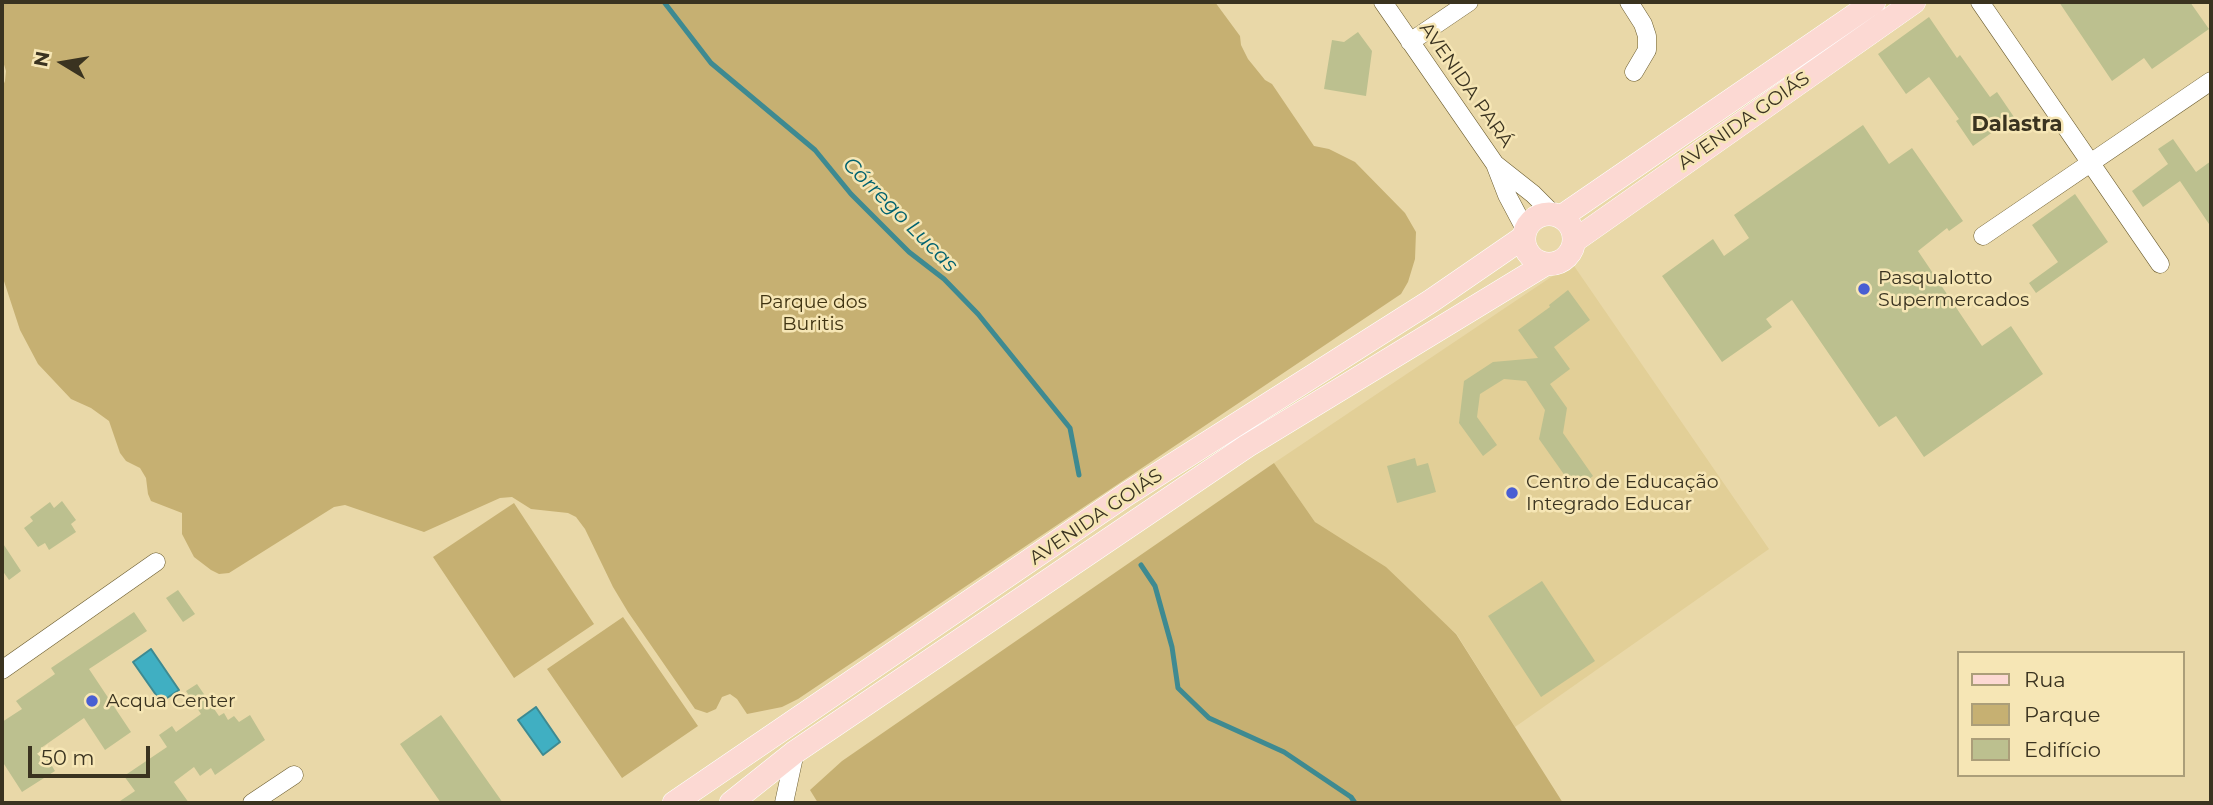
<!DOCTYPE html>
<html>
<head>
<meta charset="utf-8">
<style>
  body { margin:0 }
  #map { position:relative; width:2213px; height:805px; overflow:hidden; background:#e9d8a8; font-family:Montserrat,sans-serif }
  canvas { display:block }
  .frame { position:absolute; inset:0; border:4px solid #3a3320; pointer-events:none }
  .legend { position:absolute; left:1957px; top:651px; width:228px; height:126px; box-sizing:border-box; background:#f6e6b5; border:2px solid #ab9e79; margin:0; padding:9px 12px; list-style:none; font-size:21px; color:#3a3320 }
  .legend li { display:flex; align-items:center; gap:14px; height:35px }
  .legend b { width:35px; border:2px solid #ab9e79 }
  .north { position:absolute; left:28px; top:28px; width:70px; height:70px; -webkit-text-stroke:5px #f6e6b5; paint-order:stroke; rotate:281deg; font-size:19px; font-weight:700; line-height:28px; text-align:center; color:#3a3320 }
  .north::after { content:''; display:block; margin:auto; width:24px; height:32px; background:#3a3320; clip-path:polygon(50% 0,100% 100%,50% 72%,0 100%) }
  .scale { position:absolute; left:28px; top:746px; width:122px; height:32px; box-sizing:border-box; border:4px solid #3a3320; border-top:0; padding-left:9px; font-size:21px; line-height:24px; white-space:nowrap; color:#3a3320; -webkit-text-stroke:5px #f6e6b5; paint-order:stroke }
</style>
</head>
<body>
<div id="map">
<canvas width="2213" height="805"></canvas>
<div class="frame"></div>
<ul class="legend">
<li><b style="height:9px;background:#fcd9d3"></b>Rua</li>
<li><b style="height:19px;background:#c6b072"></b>Parque</li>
<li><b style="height:19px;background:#bcc08f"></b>Edifício</li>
</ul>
<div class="north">N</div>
<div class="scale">50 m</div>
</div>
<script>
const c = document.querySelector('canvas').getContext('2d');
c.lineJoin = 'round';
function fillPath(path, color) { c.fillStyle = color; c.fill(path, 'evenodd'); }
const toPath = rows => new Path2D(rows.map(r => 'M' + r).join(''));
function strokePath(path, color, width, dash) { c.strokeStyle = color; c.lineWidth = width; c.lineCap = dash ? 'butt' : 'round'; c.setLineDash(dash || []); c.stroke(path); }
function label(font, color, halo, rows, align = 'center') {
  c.font = font + ' Montserrat,sans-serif'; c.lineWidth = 5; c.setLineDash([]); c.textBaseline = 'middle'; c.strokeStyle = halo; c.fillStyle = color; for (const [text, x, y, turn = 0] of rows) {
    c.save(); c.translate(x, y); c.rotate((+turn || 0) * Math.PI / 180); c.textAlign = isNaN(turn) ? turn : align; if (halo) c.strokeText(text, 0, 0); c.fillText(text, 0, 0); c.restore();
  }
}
fillPath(toPath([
  [1572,263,1769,549,1515,727,1456,633,1315,522,1274,463]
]), '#e2cf97');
fillPath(toPath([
  [2,2,1215,2,1240,36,1241,45,1248,59,1265,80,1272,84,1314,146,1329,149,1355,162,1405,213,1416,232,1415,259,1408,282,1401,294,798,699,782,707,747,714,737,699,730,694,722,697,716,709,707,713,695,709,628,612,613,587,585,529,576,517,568,513,531,509,512,497,500,498,424,532,345,505,334,507,229,573,219,574,211,570,194,557,182,534,182,513,151,501,148,494,146,478,140,468,126,461,120,453,109,421,91,408,71,399,38,364,20,330,2,275,2,88,5,81,6,71,2,58],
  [1274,463,1315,522,1386,567,1456,634,1563,803,818,803,810,790,842,761],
  [514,503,594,624,514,678,433,557],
  [623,617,698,726,622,778,547,669]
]), '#c6b072');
const water = toPath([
  [151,649,179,690,161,702,133,662,151,649],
  [536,707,560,742,543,755,518,720,536,707]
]);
fillPath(water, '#40afc2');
strokePath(water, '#3e8a91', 2);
strokePath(toPath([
  [664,2,711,63,815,150,851,194,909,252,944,279,978,314,1070,428,1079,475],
  [1141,565,1155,586,1172,647,1178,688,1209,718,1284,752,1351,797,1355,803]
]), '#3e8a91', 5);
fillPath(toPath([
  [2059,2,2190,2,2209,29,2152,69,2144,58,2112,81],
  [1929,17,1957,58,1960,55,1990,97,1997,92,2014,117,1973,146,1956,121,1959,119,1929,77,1906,94,1878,54],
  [1358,32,1372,51,1366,96,1324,89,1332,40,1344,42],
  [1863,125,1889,164,1912,148,1963,221,1949,231,1947,228,1918,251,1982,346,2011,326,2043,374,1924,457,1896,416,1879,427,1792,300,1766,319,1772,327,1722,362,1662,276,1713,239,1724,256,1749,238,1734,215],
  [2173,139,2196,172,2211,161,2211,227,2180,181,2143,207,2132,191,2168,164,2158,149],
  [2075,194,2108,242,2036,293,2029,283,2058,262,2032,225],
  [1568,290,1590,320,1554,347,1570,369,1550,384,1567,408,1563,433,1593,476,1575,490,1539,439,1545,410,1526,381,1504,379,1480,394,1477,417,1497,445,1483,456,1459,423,1464,381,1493,362,1538,358,1518,330,1550,307,1549,305],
  [1415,458,1417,466,1428,463,1436,492,1397,503,1387,466],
  [62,501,76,520,71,524,76,532,49,550,45,543,38,547,24,528,33,521,30,517,50,502,54,508],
  [2,542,21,571,9,580,2,570],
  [1542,581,1595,661,1541,697,1488,616],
  [178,590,195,614,183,622,166,598],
  [134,612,147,631,89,669,131,732,105,750,84,718,41,748,55,771,22,792,2,761,2,722,22,709,16,701,55,674,51,668],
  [197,684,219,716,224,713,228,720,234,716,239,722,250,715,265,740,215,775,211,768,200,776,194,767,174,782,189,803,117,803,135,791,124,776,167,747,159,735,172,726,176,732,201,714,186,691],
  [441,715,503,803,441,803,400,744]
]), '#bcc08f');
const minor = toPath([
  [1383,2,1495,164,1533,194,1553,214],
  [1629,2,1643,24,1647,36,1647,50,1634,72],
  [1980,2,2160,264],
  [1410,42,1469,2],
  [1495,164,1507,195,1525,229],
  [1983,236,2211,81],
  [2,670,156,562],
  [252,803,294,775],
  [784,803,795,752]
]);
const major = toPath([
  '1524 239a25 25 0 1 1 50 0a25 25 0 1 1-50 0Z',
  [1561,217,1874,2],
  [1574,241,1914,2],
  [674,803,1127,494,1431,301,1524,237],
  [731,803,795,752,1247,446,1544,265]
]);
strokePath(minor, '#6b5c2f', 19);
strokePath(major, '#fff', 24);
strokePath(minor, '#fff', 18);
strokePath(major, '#fcd9d3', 23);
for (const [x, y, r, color] of [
  [1864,289,7,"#495ed3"],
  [1512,493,7,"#495ed3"],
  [92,701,7,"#495ed3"]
]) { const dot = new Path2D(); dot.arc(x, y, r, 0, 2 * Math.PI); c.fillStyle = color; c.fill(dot); strokePath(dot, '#f6e6b5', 2.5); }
label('19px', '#3a3320', '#f6e6b5', [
  ["AVENIDA PARÁ",1466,85,55],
  ["AVENIDA GOIÁS",1744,121,-35],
  ["AVENIDA GOIÁS",1096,517,-34]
]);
label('19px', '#3a3320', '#f6e6b5', [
  ["Pasqualotto",1878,278],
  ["Supermercados",1878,300],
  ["Centro de Educação",1526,482],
  ["Integrado Educar",1526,504],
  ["Acqua Center",106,701]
], 'left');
label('19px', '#413513', '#f6e6b5', [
  ["Parque dos",813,302],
  ["Buritis",813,324]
]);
label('bold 21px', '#3a3320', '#f6e6b5', [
  ["Dalastra",2017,125]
]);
label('italic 21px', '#006270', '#f6e6b5', [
  ["Córrego Lucas",900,215,45]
]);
</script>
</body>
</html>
